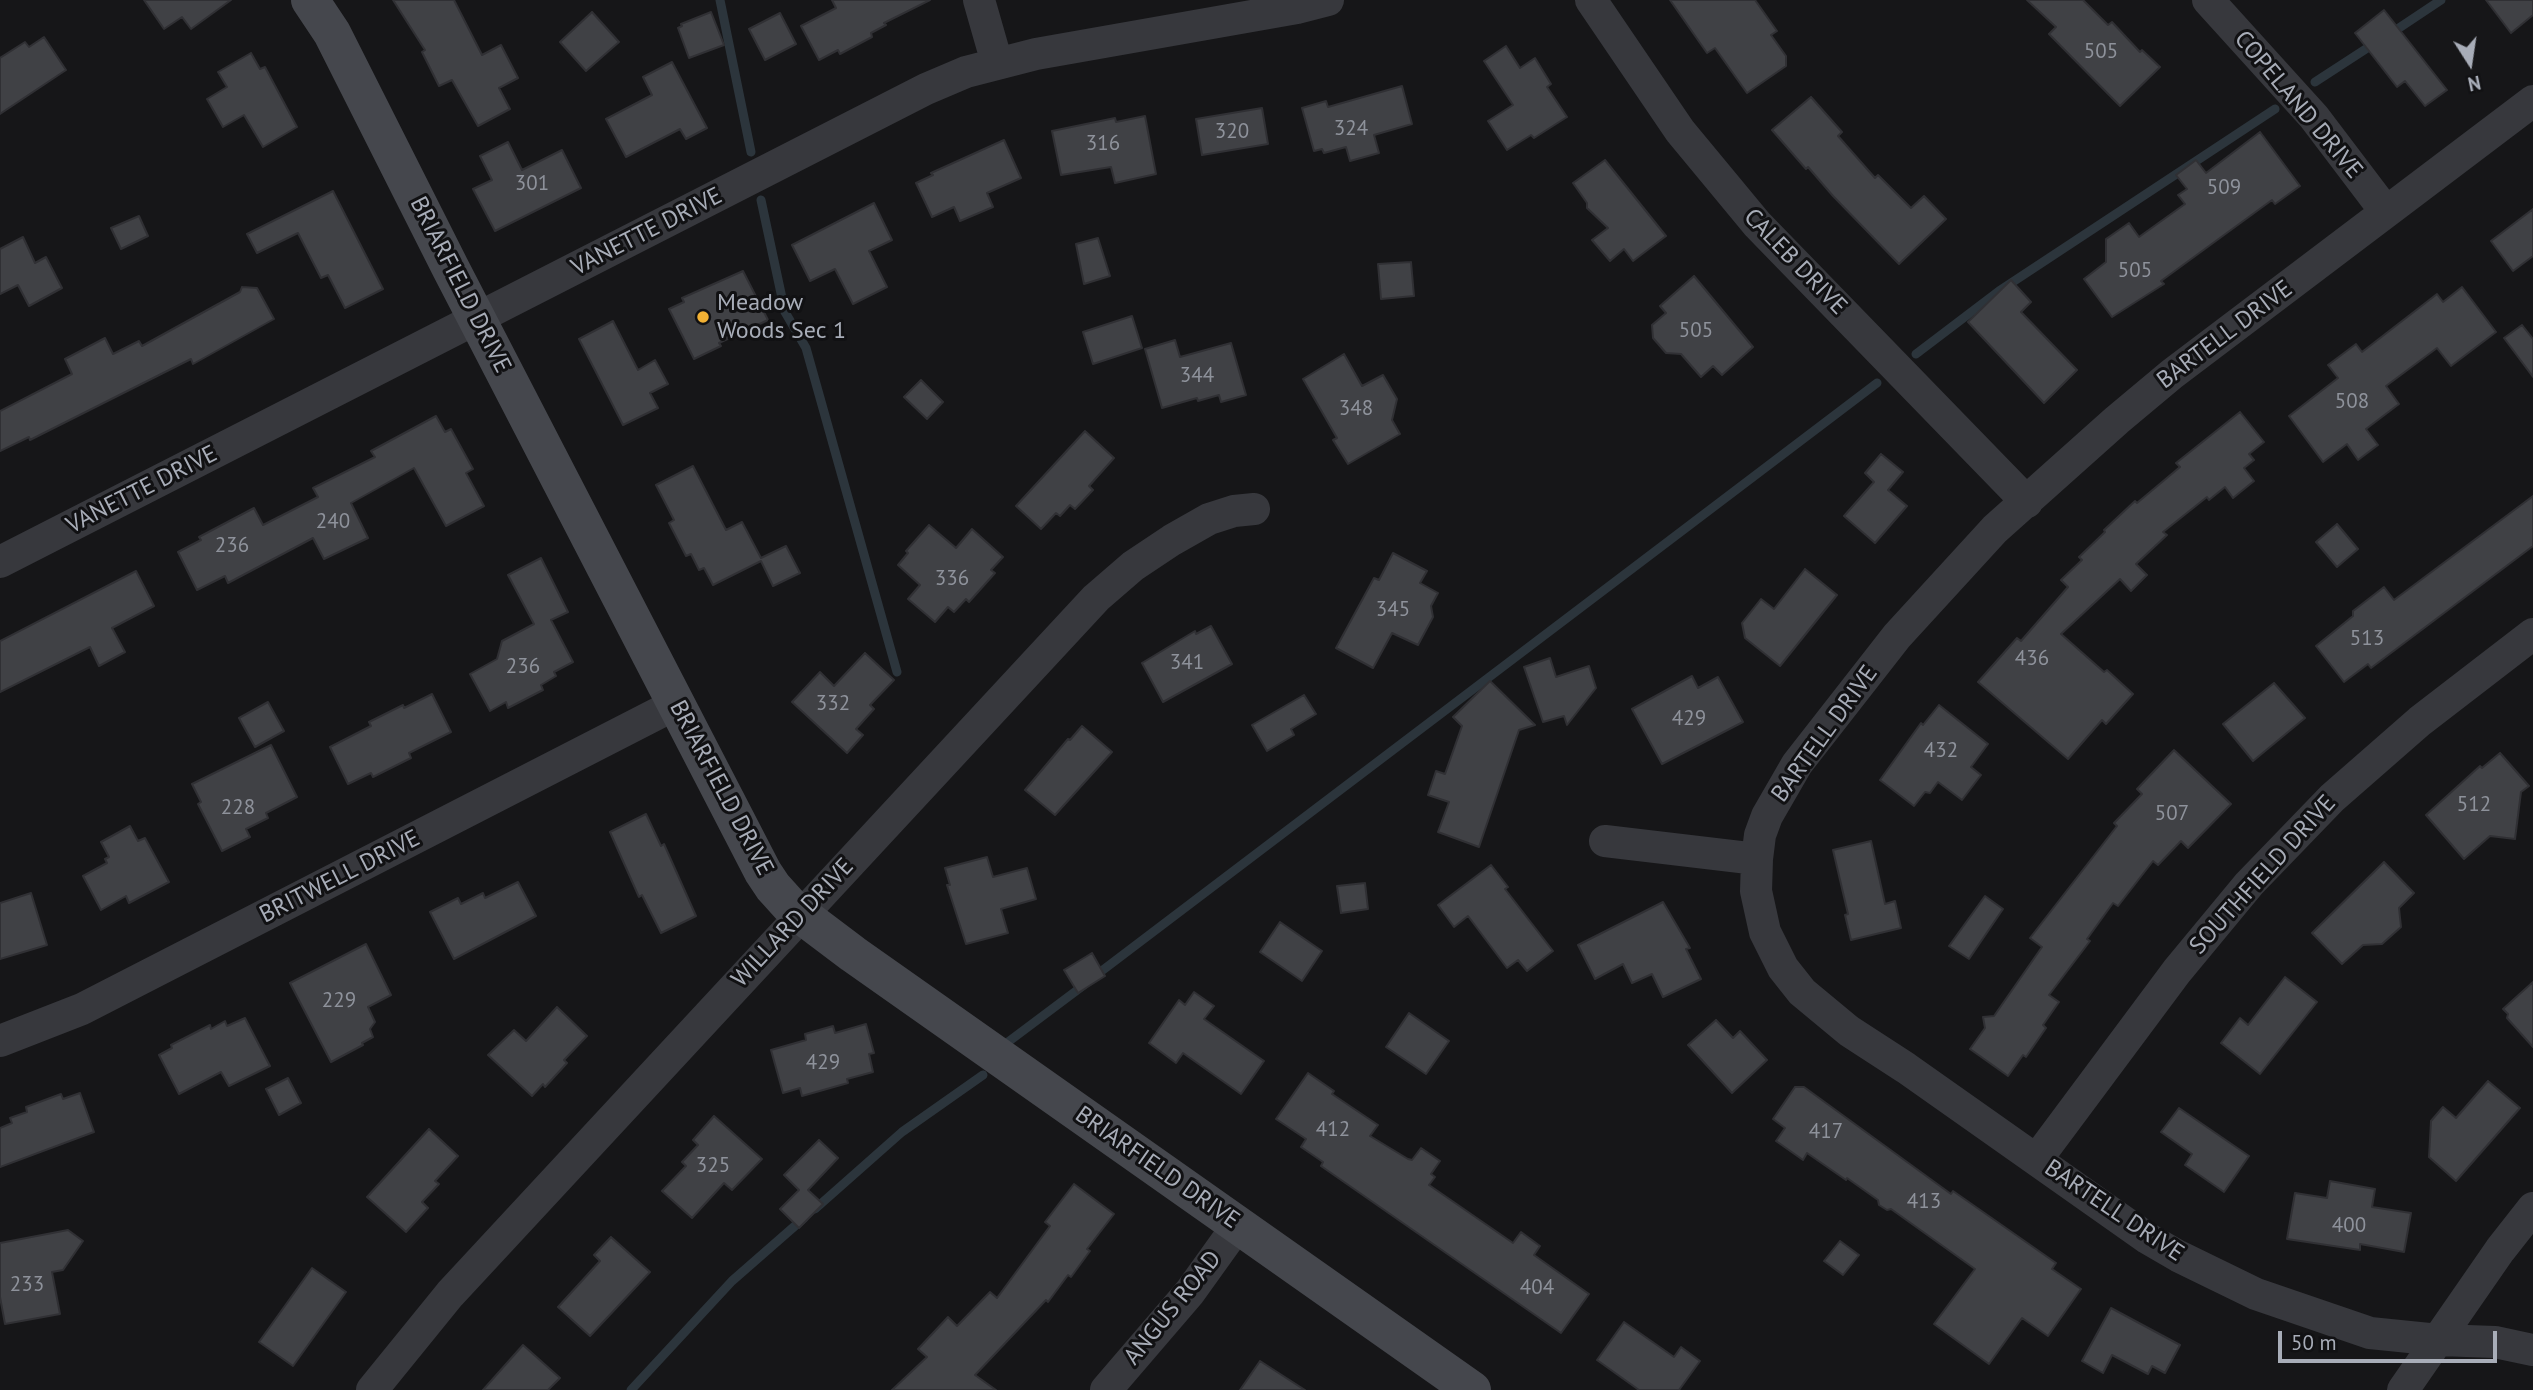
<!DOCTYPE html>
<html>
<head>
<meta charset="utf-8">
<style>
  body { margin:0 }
  #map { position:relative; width:2533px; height:1390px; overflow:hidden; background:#161618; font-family:"PT Sans",sans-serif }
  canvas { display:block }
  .north { position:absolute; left:2435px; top:28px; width:70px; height:70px; -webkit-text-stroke:5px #111113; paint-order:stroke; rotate:168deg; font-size:19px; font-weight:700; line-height:28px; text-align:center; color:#a8adb8 }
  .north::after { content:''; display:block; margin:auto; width:24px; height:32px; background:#a8adb8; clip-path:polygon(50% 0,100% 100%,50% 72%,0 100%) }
  .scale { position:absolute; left:2278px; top:1331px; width:219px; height:32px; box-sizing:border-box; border:4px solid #a8adb8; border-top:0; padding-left:9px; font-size:21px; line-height:24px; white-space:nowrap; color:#a8adb8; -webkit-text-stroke:5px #111113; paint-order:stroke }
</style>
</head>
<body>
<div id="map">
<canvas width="2533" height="1390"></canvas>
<div class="north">N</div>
<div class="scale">50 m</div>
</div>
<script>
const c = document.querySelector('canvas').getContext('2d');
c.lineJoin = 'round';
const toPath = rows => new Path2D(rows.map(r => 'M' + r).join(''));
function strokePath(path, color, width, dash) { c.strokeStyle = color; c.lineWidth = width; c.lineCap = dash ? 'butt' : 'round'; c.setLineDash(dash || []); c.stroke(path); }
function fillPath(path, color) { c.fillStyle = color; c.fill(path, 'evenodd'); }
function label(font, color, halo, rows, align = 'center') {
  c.font = font + ' "PT Sans",sans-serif'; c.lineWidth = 6; c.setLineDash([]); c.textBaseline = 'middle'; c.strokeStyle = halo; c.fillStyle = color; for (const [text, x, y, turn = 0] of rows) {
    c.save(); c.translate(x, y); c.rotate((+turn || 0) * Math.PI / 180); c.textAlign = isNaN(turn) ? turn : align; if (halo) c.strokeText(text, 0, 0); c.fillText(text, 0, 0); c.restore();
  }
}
strokePath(toPath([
  [720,0,751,152],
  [2390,34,2441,0],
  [2315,82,2375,43],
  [761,200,785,312,806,348,897,672],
  [1916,354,1999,291,2275,109],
  [1095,976,1877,383],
  [1004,1045,1084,985],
  [815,1209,902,1132,983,1075],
  [631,1390,732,1281,804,1218]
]), '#2c353c', 9);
const building = toPath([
  [144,0,231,0,191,29,182,17,164,29,144,0],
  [393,0,454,0,482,55,501,45,518,78,499,88,510,109,478,126,452,80,439,86,422,52,425,50,393,0],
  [832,0,930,0,884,23,886,25,871,33,872,37,840,54,838,50,819,60,801,26,836,8,832,0],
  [1670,0,1755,0,1777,31,1771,35,1786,56,1786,66,1747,93,1715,48,1707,53,1670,0],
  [2027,0,2083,0,2108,25,2112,22,2140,52,2142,50,2160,67,2120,106,2049,34,2056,27,2027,0],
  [2486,0,2533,0,2533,15,2511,33,2486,0],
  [2384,10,2447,90,2425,106,2405,81,2397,87,2355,33,2384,10],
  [592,12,619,42,586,71,560,42,592,12],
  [711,12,724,45,689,58,678,28,682,26,681,24,711,12],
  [780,13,796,44,765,60,749,29,780,13],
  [44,37,66,70,0,114,0,58,25,42,29,47,44,37],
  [1506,46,1520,68,1535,58,1551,84,1547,87,1567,117,1534,138,1531,135,1507,150,1488,121,1513,105,1484,61,1506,46],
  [251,53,260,69,265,67,297,127,263,147,244,115,223,127,207,99,227,87,218,72,251,53],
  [672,62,707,128,686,139,680,129,626,157,606,119,652,95,643,77,672,62],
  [1402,86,1412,124,1374,135,1379,153,1350,161,1346,147,1324,153,1322,149,1314,151,1302,108,1326,101,1328,107,1402,86],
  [1811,97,1842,132,1838,136,1875,178,1878,175,1911,208,1924,196,1946,219,1899,264,1833,196,1808,167,1806,169,1772,130,1811,97],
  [1262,108,1268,144,1202,155,1196,119,1262,108],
  [1145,116,1156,174,1115,183,1111,167,1061,175,1052,131,1115,118,1116,122,1145,116],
  [2260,132,2300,186,2275,204,2272,200,2161,281,2164,284,2112,317,2084,279,2106,262,2106,239,2129,223,2139,237,2185,204,2178,195,2187,189,2176,175,2196,160,2206,173,2260,132],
  [1004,140,1021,178,987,193,993,207,960,221,954,207,932,217,916,183,933,175,931,173,1004,140],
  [508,142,522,170,562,150,581,188,495,231,473,189,492,180,480,156,508,142],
  [1605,160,1666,236,1633,261,1624,249,1610,261,1592,240,1608,228,1587,208,1587,203,1573,183,1605,160],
  [333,191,383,289,345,308,328,275,321,278,298,233,257,253,247,234,333,191],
  [874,203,892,240,869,251,887,287,853,304,835,269,810,281,792,245,874,203],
  [2533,209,2533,256,2513,271,2491,241,2533,209],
  [139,216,148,236,121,249,111,228,139,216],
  [23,237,35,263,46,257,62,288,29,306,18,285,0,294,0,249,23,237],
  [1098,238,1110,276,1084,284,1076,244,1098,238],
  [1411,262,1414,296,1381,299,1378,264,1411,262],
  [743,271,768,320,719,343,721,346,694,359,669,309,684,302,682,298,743,271],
  [1694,276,1753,347,1722,375,1713,366,1701,377,1681,354,1666,353,1653,338,1652,325,1666,313,1660,306,1694,276],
  [2011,280,2031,302,2021,312,2077,370,2044,403,1968,322,2011,280],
  [242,287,257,288,274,319,193,364,191,359,30,440,29,437,0,451,0,411,72,374,65,359,105,338,113,354,139,341,142,346,240,292,242,287],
  [2462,287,2496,332,2451,366,2437,348,2386,386,2399,404,2366,429,2378,445,2358,460,2347,444,2323,462,2289,416,2338,378,2328,365,2356,344,2362,352,2437,294,2443,302,2462,287],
  [1132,316,1142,348,1093,364,1083,332,1132,316],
  [613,321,638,370,655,360,668,384,650,393,658,408,623,425,579,339,613,321],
  [2522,325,2533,339,2533,377,2504,338,2522,325],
  [1175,340,1180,357,1231,343,1246,395,1221,402,1219,395,1198,401,1197,398,1162,408,1145,349,1175,340],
  [1344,354,1362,386,1383,375,1397,399,1392,420,1400,434,1348,464,1333,440,1337,438,1303,379,1344,354],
  [921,380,943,402,927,419,904,397,921,380],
  [2240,412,2264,442,2249,454,2254,460,2244,468,2254,481,2233,498,2225,487,2209,500,2207,497,2163,532,2167,535,2136,564,2147,575,2131,591,2120,579,2061,634,2104,672,2107,670,2133,694,2106,724,2102,720,2068,759,1978,682,2017,638,2021,641,2068,587,2061,580,2082,560,2079,557,2105,532,2104,530,2135,501,2137,503,2180,467,2176,463,2240,412],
  [436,416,445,432,451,429,473,469,466,473,484,506,446,526,414,468,351,503,368,538,324,559,313,538,228,583,225,576,197,590,178,552,201,540,199,537,254,508,263,525,318,497,313,488,375,457,371,451,436,416],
  [1085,431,1114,458,1089,486,1093,490,1075,509,1070,505,1060,516,1056,513,1041,529,1016,506,1085,431],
  [1881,454,1903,472,1888,490,1907,506,1875,543,1844,516,1874,482,1865,473,1881,454],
  [693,466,726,530,742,522,761,558,786,546,800,573,773,586,761,561,713,585,704,568,699,570,691,554,686,556,669,523,674,520,656,485,693,466],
  [2533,496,2533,546,2371,668,2368,664,2344,682,2316,646,2353,616,2353,611,2384,587,2394,600,2533,496],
  [2337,524,2358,549,2337,567,2316,542,2337,524],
  [929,525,956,548,972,529,1003,557,991,570,995,573,969,602,966,599,954,612,948,607,935,622,908,599,920,585,898,565,908,553,906,551,929,525],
  [1393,553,1427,571,1420,583,1438,593,1431,606,1433,617,1418,645,1392,633,1373,668,1336,648,1374,578,1379,580,1393,553],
  [541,558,568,612,551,620,573,662,554,672,556,676,541,685,543,690,508,708,506,702,490,711,470,674,497,659,502,641,534,624,508,575,541,558],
  [1805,569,1837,595,1780,666,1745,638,1742,623,1761,599,1774,609,1805,569],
  [136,571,154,606,112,628,125,652,99,666,90,647,0,692,0,641,136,571],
  [1211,626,1232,664,1163,702,1142,663,1195,631,1196,634,1211,626],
  [865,653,894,680,870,705,874,709,856,729,863,735,847,753,792,702,820,672,834,686,865,653],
  [1550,658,1556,677,1589,666,1596,688,1567,725,1564,716,1543,722,1524,667,1550,658],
  [1692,676,1698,688,1718,677,1743,722,1662,764,1632,709,1692,676],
  [1490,681,1535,725,1519,730,1479,847,1438,832,1449,802,1428,795,1436,771,1445,774,1462,726,1453,717,1490,681],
  [2274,683,2305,718,2253,761,2223,724,2274,683],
  [432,694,451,732,409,753,411,758,373,777,371,773,348,784,330,747,371,726,369,722,403,705,404,708,432,694],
  [1304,695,1316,714,1291,729,1294,735,1267,751,1252,725,1304,695],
  [268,702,284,731,255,747,239,718,268,702],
  [1939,705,1988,744,1971,767,1981,775,1962,800,1938,782,1930,793,1925,792,1914,806,1880,780,1921,723,1923,725,1939,705],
  [1082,726,1112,752,1055,815,1025,790,1068,739,1070,740,1082,726],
  [271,745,297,797,266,813,268,818,246,829,250,837,222,851,198,804,201,802,192,784,271,745],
  [2174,750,2231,804,2188,848,2181,841,2158,865,2153,861,2118,906,2113,903,2087,939,2090,941,2049,995,2059,1002,2043,1025,2046,1028,2026,1057,2023,1055,2008,1076,1970,1049,1985,1028,1983,1017,1994,1016,2042,947,2030,938,2117,826,2114,823,2142,794,2137,789,2174,750],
  [2500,753,2529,786,2521,792,2515,839,2490,836,2464,859,2426,815,2480,766,2482,768,2500,753],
  [646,814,661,846,664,844,696,916,661,933,642,895,639,897,610,832,646,814],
  [130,826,138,841,145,838,169,882,129,903,126,896,101,910,83,876,107,863,105,859,109,857,101,842,130,826],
  [1871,841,1885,904,1895,901,1901,928,1851,940,1845,915,1848,914,1833,850,1871,841],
  [987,857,993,877,1027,868,1036,899,1001,909,1008,933,966,944,947,885,950,885,945,868,987,857],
  [2384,862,2414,893,2399,908,2401,927,2382,944,2363,945,2342,964,2312,933,2384,862],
  [1491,865,1508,887,1505,889,1553,951,1527,971,1518,960,1507,968,1468,916,1454,927,1438,905,1491,865],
  [518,882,536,916,454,959,430,912,458,898,461,904,483,893,485,898,518,882],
  [1365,883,1368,909,1341,913,1337,886,1365,883],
  [31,893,47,945,0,959,0,903,31,893],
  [1985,896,2003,909,1969,959,1949,946,1985,896],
  [1663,902,1690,948,1686,949,1701,979,1663,997,1652,974,1632,983,1623,964,1595,979,1578,945,1663,902],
  [1280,922,1322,951,1302,981,1260,952,1280,922],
  [366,944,391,995,368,1007,375,1022,370,1029,373,1037,362,1043,363,1045,331,1062,290,983,366,944],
  [1092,953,1105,976,1078,993,1064,970,1092,953],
  [2285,977,2317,1002,2260,1074,2221,1043,2240,1018,2248,1025,2285,977],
  [2533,982,2533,1047,2507,1018,2508,1014,2503,1009,2533,982],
  [1194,992,1214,1006,1204,1019,1264,1061,1241,1094,1183,1053,1176,1063,1149,1043,1179,1000,1185,1005,1194,992],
  [557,1007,587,1036,564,1060,567,1063,545,1087,543,1084,532,1096,488,1055,514,1030,526,1041,557,1007],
  [1409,1013,1449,1041,1426,1074,1386,1047,1409,1013],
  [245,1018,270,1066,229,1086,221,1072,179,1094,159,1055,172,1048,171,1045,210,1025,211,1029,225,1021,227,1026,245,1018],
  [1716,1020,1733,1038,1740,1031,1767,1060,1732,1093,1688,1045,1716,1020],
  [866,1024,874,1053,869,1054,873,1072,847,1079,848,1083,802,1096,800,1088,783,1093,771,1050,806,1040,805,1034,833,1026,835,1033,866,1024],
  [1308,1073,1334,1091,1332,1094,1378,1125,1370,1136,1408,1159,1412,1160,1421,1148,1440,1161,1431,1174,1435,1177,1429,1185,1513,1243,1521,1232,1540,1246,1534,1255,1589,1294,1561,1333,1321,1166,1323,1162,1301,1147,1306,1139,1276,1119,1308,1073],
  [288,1078,301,1103,279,1115,266,1089,288,1078],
  [2488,1081,2520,1108,2456,1181,2429,1157,2431,1121,2443,1107,2456,1118,2488,1081],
  [1795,1087,1804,1087,1951,1194,1953,1191,2056,1263,2052,1269,2081,1289,2048,1336,2022,1318,1989,1364,1934,1324,1975,1269,1891,1209,1887,1210,1879,1205,1878,1200,1847,1178,1846,1180,1807,1153,1803,1160,1776,1141,1785,1128,1773,1119,1795,1087],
  [80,1093,94,1132,0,1167,0,1128,12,1123,10,1118,27,1112,26,1107,61,1094,63,1099,80,1093],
  [2179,1108,2249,1156,2224,1192,2185,1165,2192,1154,2161,1132,2179,1108],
  [714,1116,762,1159,732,1190,724,1183,692,1218,662,1191,686,1166,682,1162,698,1145,693,1140,714,1116],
  [429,1129,458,1156,435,1181,439,1184,422,1202,428,1208,406,1232,367,1197,429,1129],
  [819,1140,838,1158,808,1190,823,1204,799,1228,780,1209,799,1190,784,1175,819,1140],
  [2330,1181,2375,1189,2372,1207,2411,1213,2404,1252,2360,1244,2360,1250,2287,1239,2295,1193,2327,1198,2330,1181],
  [1074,1184,1114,1214,1087,1249,1090,1251,1071,1277,1068,1275,1048,1302,1046,1300,975,1375,996,1390,892,1390,927,1357,918,1349,948,1317,957,1326,990,1292,997,1298,1050,1226,1045,1222,1074,1184],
  [68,1230,83,1241,63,1270,52,1272,60,1314,5,1324,0,1297,0,1243,68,1230],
  [611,1237,650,1272,590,1336,558,1307,600,1261,594,1255,611,1237],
  [1840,1241,1859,1255,1843,1275,1824,1261,1840,1241],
  [312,1268,346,1292,293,1366,259,1342,312,1268],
  [2111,1308,2180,1345,2165,1373,2152,1366,2148,1374,2112,1355,2103,1373,2082,1361,2111,1308],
  [1624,1322,1674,1357,1681,1347,1700,1361,1679,1390,1639,1390,1597,1360,1624,1322],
  [523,1345,560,1378,548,1390,483,1390,523,1345],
  [1260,1361,1305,1390,1240,1390,1260,1361]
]);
fillPath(building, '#404145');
strokePath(building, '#303034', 2);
strokePath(toPath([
  [979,0,997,63],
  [1591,0,1680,131,1757,224,2027,502],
  [2208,0,2314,117,2386,212],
  [2533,101,2172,374,2117,420,1995,529,1897,636,1797,764,1767,816,1760,835,1757,859,1756,891,1765,932,1783,968,1802,992,1849,1031,1906,1068,2147,1238,2178,1256,2256,1294,2370,1333,2439,1340,2495,1342,2533,1350],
  [0,562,926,89,966,72,1036,54,1297,8,1328,0],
  [1605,841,1757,859],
  [0,1041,82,1009,676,704],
  [2037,1159,2177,971,2249,884,2332,798,2420,721,2533,634],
  [372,1390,450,1294,1096,598,1133,566,1172,540,1209,519,1234,511,1254,509],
  [1106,1390,1190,1292,1238,1225],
  [2403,1390,2500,1250,2533,1208]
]), '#37383d', 32);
strokePath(toPath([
  [310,0,332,33,450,267,763,872,773,887,792,908,853,954,1472,1390]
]), '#45474d', 38);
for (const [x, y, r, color] of [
  [703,317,7,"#f2b134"]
]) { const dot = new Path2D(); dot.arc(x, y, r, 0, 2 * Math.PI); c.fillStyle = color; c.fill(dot); strokePath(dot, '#111113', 2.5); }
label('21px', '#8e929b', null, [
  ["505",2101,52],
  ["324",1351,129],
  ["320",1232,132],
  ["316",1103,144],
  ["301",532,184],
  ["509",2224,188],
  ["505",2135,271],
  ["505",1696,331],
  ["344",1197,376],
  ["508",2352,402],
  ["348",1356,409],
  ["240",333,522],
  ["236",232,546],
  ["336",952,579],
  ["345",1393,610],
  ["513",2367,639],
  ["436",2032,659],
  ["341",1187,663],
  ["236",523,667],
  ["332",833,704],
  ["429",1689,719],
  ["432",1941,751],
  ["512",2474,805],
  ["228",238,808],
  ["507",2172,814],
  ["229",339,1001],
  ["429",823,1063],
  ["412",1333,1130],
  ["417",1826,1132],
  ["325",713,1166],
  ["413",1924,1202],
  ["400",2349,1226],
  ["233",27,1285],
  ["404",1537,1288]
]);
label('24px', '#a8adb8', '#111113', [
  ["COPELAND DRIVE",2298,105,50],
  ["VANETTE DRIVE",647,232,-27],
  ["CALEB DRIVE",1795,262,46],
  ["BRIARFIELD DRIVE",460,285,63],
  ["BARTELL DRIVE",2225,335,-37],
  ["VANETTE DRIVE",142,490,-27],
  ["BARTELL DRIVE",1825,734,-54],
  ["BRIARFIELD DRIVE",721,788,62],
  ["SOUTHFIELD DRIVE",2263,875,-48],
  ["BRITWELL DRIVE",340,877,-27],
  ["WILLARD DRIVE",793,923,-47],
  ["BRIARFIELD DRIVE",1157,1168,35],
  ["BARTELL DRIVE",2114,1211,34],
  ["ANGUS ROAD",1173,1308,-51]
]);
label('24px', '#a8adb8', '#111113', [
  ["Meadow",717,303],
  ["Woods Sec 1",717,331]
], 'left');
</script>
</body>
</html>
